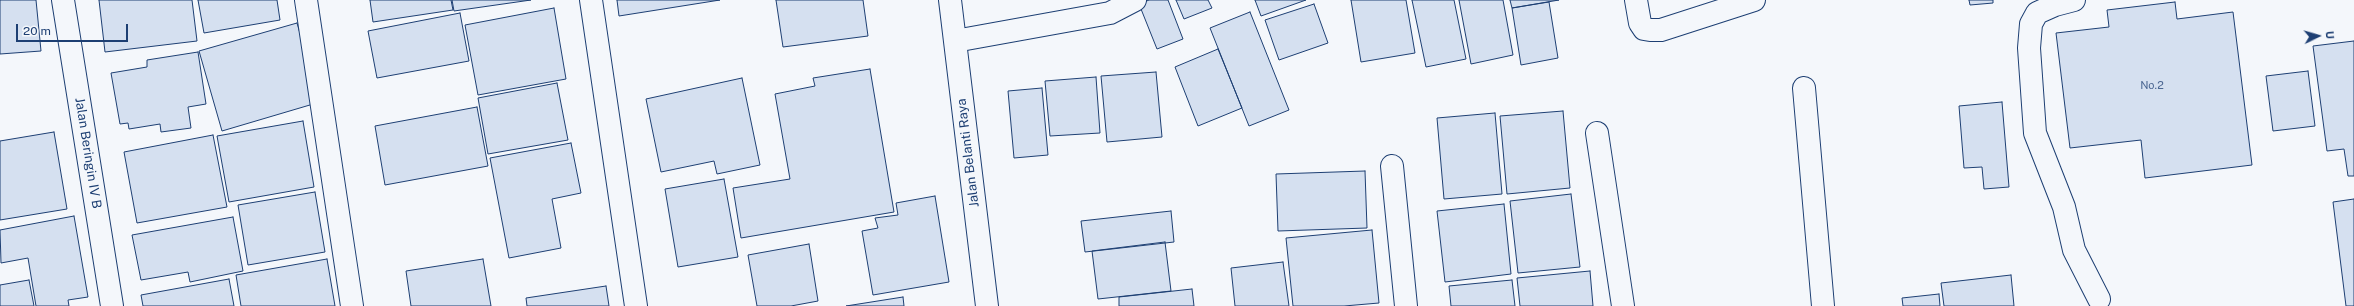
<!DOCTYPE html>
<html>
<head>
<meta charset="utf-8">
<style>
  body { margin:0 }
  #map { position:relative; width:2354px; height:306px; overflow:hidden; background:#f4f7fb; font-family:"Public Sans",sans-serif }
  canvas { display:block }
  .north { position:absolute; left:2298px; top:16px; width:40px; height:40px; -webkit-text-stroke:3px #f4f7fb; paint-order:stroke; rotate:85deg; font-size:11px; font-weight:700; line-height:16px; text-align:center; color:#1d3f73 }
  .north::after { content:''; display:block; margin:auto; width:14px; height:18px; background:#1d3f73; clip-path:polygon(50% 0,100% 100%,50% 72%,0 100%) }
  .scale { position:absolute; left:16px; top:24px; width:112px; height:18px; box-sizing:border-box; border:2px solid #1d3f73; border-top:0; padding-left:5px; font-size:12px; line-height:14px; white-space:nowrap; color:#1d3f73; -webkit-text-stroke:3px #f4f7fb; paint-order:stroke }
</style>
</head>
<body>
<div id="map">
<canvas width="2354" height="306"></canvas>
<div class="north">U</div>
<div class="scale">20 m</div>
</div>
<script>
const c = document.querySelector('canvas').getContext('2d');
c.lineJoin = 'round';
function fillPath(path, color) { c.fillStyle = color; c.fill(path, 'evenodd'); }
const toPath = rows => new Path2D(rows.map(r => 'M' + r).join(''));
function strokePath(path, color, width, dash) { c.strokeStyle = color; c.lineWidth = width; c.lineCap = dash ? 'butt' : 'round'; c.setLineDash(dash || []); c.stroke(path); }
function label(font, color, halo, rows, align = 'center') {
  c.font = font + ' "Public Sans",sans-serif'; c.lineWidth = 3; c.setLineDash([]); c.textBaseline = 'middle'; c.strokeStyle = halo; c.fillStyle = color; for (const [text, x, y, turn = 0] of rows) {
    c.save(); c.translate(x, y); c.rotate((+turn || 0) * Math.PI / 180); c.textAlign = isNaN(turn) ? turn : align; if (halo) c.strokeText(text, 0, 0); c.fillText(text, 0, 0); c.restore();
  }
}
const building = toPath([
  [0,0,36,0,41,51,0,54,0,0],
  [99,0,192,0,197,41,105,52,99,0],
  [198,0,277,0,280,20,204,33,198,0],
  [370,0,451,0,453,10,373,22,370,0],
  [452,0,531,0,454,11,452,0],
  [617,0,720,0,619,16,617,0],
  [776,0,863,0,868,36,783,47,776,0],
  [1149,0,1168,0,1183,39,1157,49,1139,4,1149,0],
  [1176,0,1208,0,1212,8,1184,19,1176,0],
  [1255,0,1306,0,1261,16,1255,0],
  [1351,0,1406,0,1415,53,1361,62,1351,0],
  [1412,0,1454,0,1466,59,1426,67,1412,0],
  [1459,0,1503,0,1513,55,1471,64,1459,0],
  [1510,0,1559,0,1512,8,1510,0],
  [1969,0,1993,0,1993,3,1970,5,1969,0],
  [1549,2,1558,58,1521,65,1512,8,1549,2],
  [2175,2,2177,19,2233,12,2252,165,2145,178,2141,140,2070,148,2056,33,2109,27,2107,10,2175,2],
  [1314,4,1328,43,1279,60,1265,20,1314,4],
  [554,8,566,79,478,95,465,25,554,8],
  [1250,12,1289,110,1249,126,1210,28,1250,12],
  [460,13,469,61,377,78,368,31,460,13],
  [297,23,320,102,222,131,199,51,297,23],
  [2354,41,2354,176,2348,176,2344,149,2327,151,2313,46,2354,41],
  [1218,49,1242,108,1198,126,1175,67,1218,49],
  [198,52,206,104,188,107,191,128,161,132,160,124,129,129,128,123,120,124,111,73,147,67,147,60,198,52],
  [870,69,894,212,741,238,733,188,790,179,775,94,815,86,813,78,870,69],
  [2308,71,2315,126,2273,131,2266,76,2308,71],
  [1156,72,1162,137,1107,142,1101,76,1156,72],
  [1096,77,1100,133,1050,136,1045,81,1096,77],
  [742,78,760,165,717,174,714,161,661,172,646,99,742,78],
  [557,83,568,140,488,154,478,98,557,83],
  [1042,88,1048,155,1014,158,1008,91,1042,88],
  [2002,102,2009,187,1984,189,1982,167,1964,168,1959,106,2002,102],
  [477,107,488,166,385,185,375,126,477,107],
  [1563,111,1570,188,1507,194,1500,116,1563,111],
  [1495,113,1502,194,1444,199,1437,118,1495,113],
  [303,121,314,187,229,202,217,136,303,121],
  [54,132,67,209,0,220,0,141,54,132],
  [213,135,227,207,137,223,124,152,213,135],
  [571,143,581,193,552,199,561,248,509,258,490,158,571,143],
  [1365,171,1367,228,1278,231,1276,174,1365,171],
  [724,179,738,257,678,267,665,189,724,179],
  [315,192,325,252,248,265,238,205,315,192],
  [1571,194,1580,267,1518,273,1510,201,1571,194],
  [935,196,949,282,873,295,862,231,878,228,875,218,898,215,896,203,935,196],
  [2354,199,2354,306,2346,306,2333,202,2354,199],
  [1504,204,1511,274,1445,282,1437,211,1504,204],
  [1171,211,1174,242,1085,252,1081,221,1171,211],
  [74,216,88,297,68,300,69,306,36,306,28,258,1,263,0,230,74,216],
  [233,217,243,271,190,282,188,272,141,280,132,235,233,217],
  [1372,230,1379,303,1344,306,1293,306,1286,238,1372,230],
  [1165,242,1171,291,1098,299,1092,251,1165,242],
  [809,244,818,301,791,306,757,306,748,255,809,244],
  [327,259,335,306,241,306,236,275,327,259],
  [483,259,491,306,411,306,406,271,483,259],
  [1283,262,1289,306,1235,306,1231,268,1283,262],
  [1590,271,1593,306,1520,306,1517,278,1590,271],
  [2011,275,2014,306,1944,306,1941,283,2011,275],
  [229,279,234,306,143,306,141,295,229,279],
  [29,280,34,306,0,306,0,285,29,280],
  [1512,280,1515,306,1451,306,1449,286,1512,280],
  [606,286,609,306,527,306,526,298,606,286],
  [1192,289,1194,306,1119,306,1119,297,1192,289],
  [1939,294,1940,306,1903,306,1902,298,1939,294],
  [903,297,904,306,846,306,903,297]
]);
fillPath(building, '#d5e0f0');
strokePath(building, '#1d3f73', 1);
const minor = toPath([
  [63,0,112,306],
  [306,0,352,306],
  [591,0,636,306],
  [950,0,987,306],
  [1636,0,1640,23,1644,29,1650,30,1661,30,1754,0],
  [2074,0,2055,5,2037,13,2031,24,2029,48,2035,133,2064,207,2074,250,2099,299],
  [955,41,1110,13,1135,0],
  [1804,88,1823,306],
  [1597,133,1623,306],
  [1392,166,1406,306]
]);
strokePath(minor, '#1d3f73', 24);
strokePath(minor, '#f4f7fb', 22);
label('11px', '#4b6792', null, [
  ["No.2",2152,86]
]);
label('13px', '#1d3f73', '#f4f7fb', [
  ["Jalan Beringin IV B",88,153,81],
  ["Jalan Belanti Raya",968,153,-97]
]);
</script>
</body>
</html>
